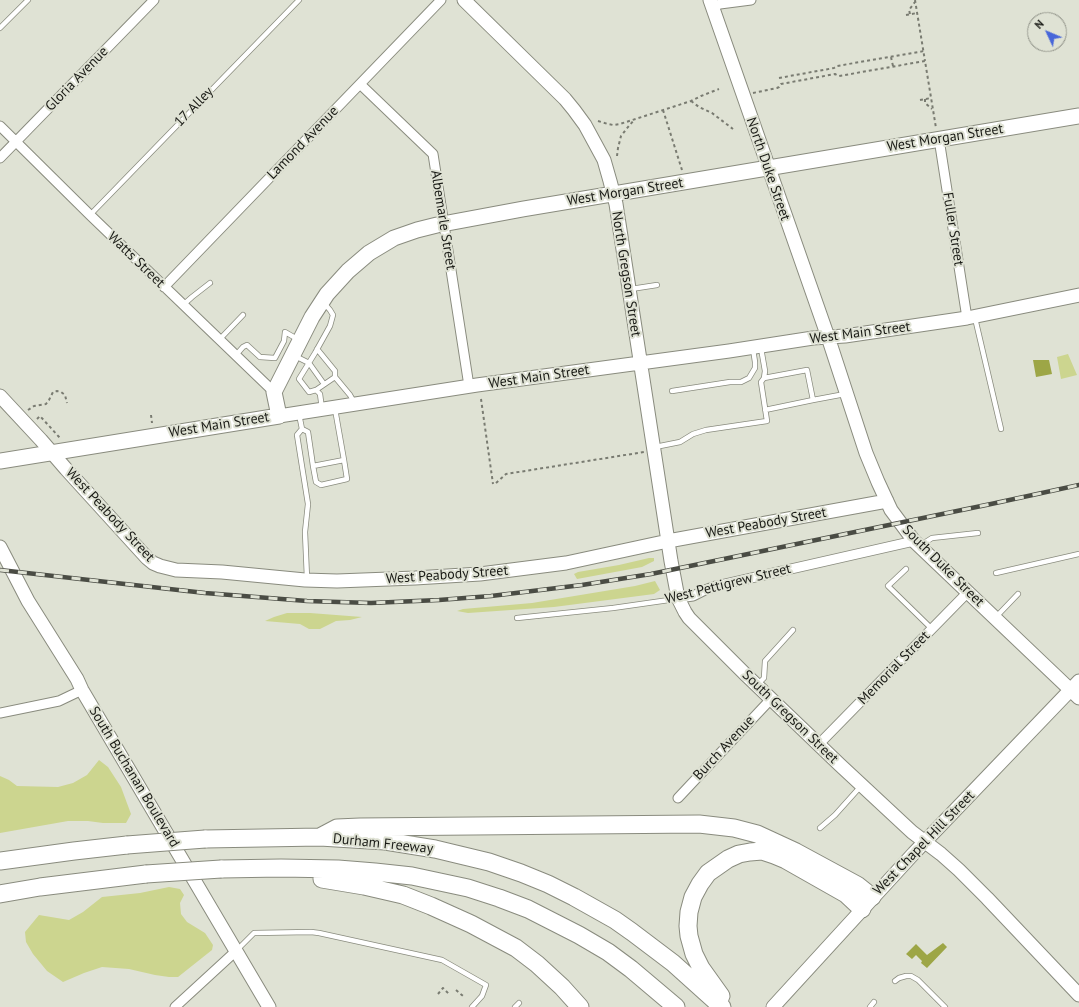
<!DOCTYPE html>
<html>
<head>
<meta charset="utf-8">
<style>
  body { margin:0 }
  #map { position:relative; width:1079px; height:1007px; overflow:hidden; background:#dfe2d4; font-family:"PT Sans",sans-serif }
  canvas { display:block }
  .north { position:absolute; left:1027px; top:12px; width:40px; height:40px; box-sizing:border-box; background:#dfe2d4; border:1px solid #909288; border-radius:50%; rotate:314deg; font-size:11px; font-weight:700; line-height:16px; text-align:center; color:#191a15 }
  .north::after { content:''; display:block; margin:auto; width:14px; height:18px; background:#4766d9; clip-path:polygon(50% 0,100% 100%,50% 72%,0 100%) }
</style>
</head>
<body>
<div id="map">
<canvas width="1079" height="1007"></canvas>
<div class="north">N</div>
</div>
<script>
const c = document.querySelector('canvas').getContext('2d');
c.lineJoin = 'round';
function fillPath(path, color) { c.fillStyle = color; c.fill(path, 'evenodd'); }
const toPath = rows => new Path2D(rows.map(r => 'M' + r).join(''));
function strokePath(path, color, width, dash) { c.strokeStyle = color; c.lineWidth = width; c.lineCap = dash ? 'butt' : 'round'; c.setLineDash(dash || []); c.stroke(path); }
function label(font, color, halo, rows, align = 'center') {
  c.font = font + ' "PT Sans",sans-serif'; c.lineWidth = 4; c.setLineDash([]); c.textBaseline = 'middle'; c.strokeStyle = halo; c.fillStyle = color; for (const [text, x, y, turn = 0] of rows) {
    c.save(); c.translate(x, y); c.rotate((+turn || 0) * Math.PI / 180); c.textAlign = isNaN(turn) ? turn : align; if (halo) c.strokeText(text, 0, 0); c.fillText(text, 0, 0); c.restore();
  }
}
fillPath(toPath([
  [1068,354,1077,375,1061,379,1057,357],
  [649,558,654,558,654,561,642,567,577,579,574,574,578,572,619,565],
  [655,581,660,590,654,594,554,607,468,613,457,611,463,609,532,603,635,586],
  [287,613,310,613,362,617,350,620,336,621,320,629,309,629,300,624,265,621,274,617],
  [99,760,108,767,121,787,131,814,126,823,103,823,88,821,68,821,0,833,0,776,9,780,17,786,58,787,73,783,87,775],
  [169,887,180,889,184,895,180,903,181,914,187,922,205,933,213,945,212,950,178,977,169,977,155,975,129,969,102,967,84,973,63,982,47,971,33,954,26,942,25,932,39,915,69,920,83,912,102,897,140,893]
]), '#ccd58f');
fillPath(toPath([
  [1033,360,1049,360,1052,374,1036,377],
  [943,943,947,947,927,968,921,963,922,961,916,955,912,959,906,954,916,944,927,955]
]), '#9da646');
const lane = toPath([
  [0,28,28,0],
  [90,215,299,0],
  [631,289,657,285],
  [324,303,330,310,333,315,330,326,315,353,299,379,309,392,316,390,335,377],
  [183,305,192,297,210,283],
  [975,318,1001,429],
  [219,340,243,315],
  [317,349,335,371,335,377,350,395,354,402],
  [236,355,243,347,247,345,260,357,275,358,284,341,285,332,299,340],
  [295,356,309,363,324,384],
  [764,378,807,370,813,400,765,410],
  [316,390,320,394,322,409],
  [672,391,730,382,741,382,749,378,755,368,755,362,753,349],
  [813,400,845,394],
  [335,409,344,460,347,479,321,485,316,482,313,466,344,460],
  [299,414,302,429,297,435,308,504,305,532,307,578],
  [302,429,308,432,313,466],
  [655,447,680,442,693,434,706,430,767,421,761,382,764,378,765,371,761,348],
  [921,545,932,538,978,533],
  [906,569,888,586,932,629],
  [996,573,1079,554],
  [996,617,1018,594],
  [517,618,613,608,676,599],
  [758,684,764,678,765,661,793,630],
  [820,828,835,815,861,786],
  [237,950,254,933,311,932,319,933,442,960,486,985,482,996,472,1007],
  [895,981,899,978,906,976,911,976,918,980,945,1007],
  [515,1007,519,1003],
  [870,1007,874,1002]
]);
const street = toPath([
  [712,7,720,4,751,0],
  [360,84,433,154,469,386],
  [0,126,90,215,274,392],
  [939,139,967,318],
  [0,158,154,0],
  [164,287,441,0],
  [678,598,693,596,705,590,716,586,914,541],
  [0,713,59,701,82,690],
  [819,744,968,592],
  [678,798,771,699],
  [175,1007,236,951]
]);
const secondary = toPath([
  [464,0,565,99,574,110,585,125,604,160,610,181,616,204,671,561,678,598,685,612,689,618,745,674,840,765,912,832,941,854,959,870,987,898,1079,995],
  [710,0,828,337,866,453,878,482,891,510,914,541,1079,698],
  [0,396,41,440,66,469,147,558,153,563,160,566,176,570,222,572,305,580,337,581,415,578,480,574,566,563,668,541,887,501],
  [279,416,477,385,729,351,813,338,845,336,967,318,1079,295],
  [0,547,28,601,77,679,82,690,269,1007],
  [773,1007,914,853,1079,681]
]);
const primary = toPath([
  [0,461,279,416,274,392,312,317,327,294,348,271,369,253,394,238,417,230,437,225,523,209,1079,116]
]);
const highway = toPath([
  [320,837,337,828,360,827,699,824,734,828,757,834,796,852,857,885,872,897],
  [205,839,320,837,385,841,435,849,489,862,521,873,548,884,574,897,615,920,632,932,673,963,722,1007],
  [0,861,74,851,127,845],
  [221,869,281,868,338,869,375,872,412,876,468,888,499,898,528,909,579,935,608,952,631,969,676,1007],
  [322,879,364,886,403,895,431,906,471,924,516,948,537,964,562,987,580,1007],
  [0,894,40,887,146,874],
  [721,996,701,968,694,954,689,936,688,926,689,912,693,897,700,884,708,873,728,859,739,854,750,852,762,851,774,855,786,860,846,894,862,909]
]);
strokePath(lane, '#898b7e', 6);
strokePath(street, '#898b7e', 11);
strokePath(secondary, '#898b7e', 15);
strokePath(primary, '#898b7e', 17);
strokePath(highway, '#898b7e', 19);
strokePath(toPath([
  [915,0,925,61],
  [910,14,909,10,915,2],
  [906,15,917,13],
  [891,57,893,66],
  [779,78,834,68,837,66,924,51],
  [753,93,777,88,779,87,781,84,835,74,839,76,925,61,936,128],
  [925,99,925,103,932,109],
  [920,100,931,98],
  [691,101,699,107,712,113,733,129],
  [663,110,682,170],
  [598,121,608,124,613,125,620,124,691,101,701,96,719,89],
  [617,156,618,148,621,136,628,127,634,120],
  [481,399,493,484],
  [28,410,34,406,46,404,49,400,53,392,57,391,61,392,65,395,67,403],
  [151,415,152,423],
  [37,419,40,416,60,438],
  [496,483,506,474,644,452],
  [456,990,463,996],
  [438,994,443,988,450,995]
]), '#797b71', 2, [3, 3]);
strokePath(lane, '#fff', 4.5);
strokePath(street, '#fff', 9);
strokePath(secondary, '#fff', 13);
strokePath(primary, '#fff', 15);
strokePath(highway, '#fff', 17);
const rail = toPath([
  [0,570,205,593,307,601,371,603,439,600,491,596,582,585,651,574,991,504,1079,485]
]);
strokePath(rail, '#4a4c44', 4.5);
strokePath(rail, '#dfe2d4', 3, [9]);
const highwayBridge = toPath([
  [127,845,205,839],
  [146,874,221,869]
]);
strokePath(highwayBridge, '#898b7e', 19, []);
strokePath(highwayBridge, '#fff', 17);
label('14px', '#191a15', '#dfe2d4', [
  ["Gloria Avenue",77,79,-46],
  ["17 Alley",194,107,-46],
  ["West Morgan Street",945,138,-9],
  ["Lamond Avenue",303,143,-46],
  ["North Duke Street",768,169,71],
  ["West Morgan Street",625,192,-9],
  ["Albemarle Street",443,220,81],
  ["Fuller Street",953,229,81],
  ["Watts Street",136,260,44],
  ["North Gregson Street",626,274,81],
  ["West Main Street",860,333,-7],
  ["West Main Street",539,377,-8],
  ["West Main Street",219,425,-9],
  ["West Peabody Street",110,515,47],
  ["West Peabody Street",766,523,-10],
  ["South Duke Street",943,566,45],
  ["West Peabody Street",447,575,-4],
  ["West Pettigrew Street",728,584,-14],
  ["Memorial Street",894,668,-46],
  ["South Gregson Street",790,717,44],
  ["Burch Avenue",724,748,-47],
  ["South Buchanan Boulevard",134,777,59],
  ["West Chapel Hill Street",924,843,-46],
  ["Durham Freeway",383,844,6]
]);
</script>
</body>
</html>
